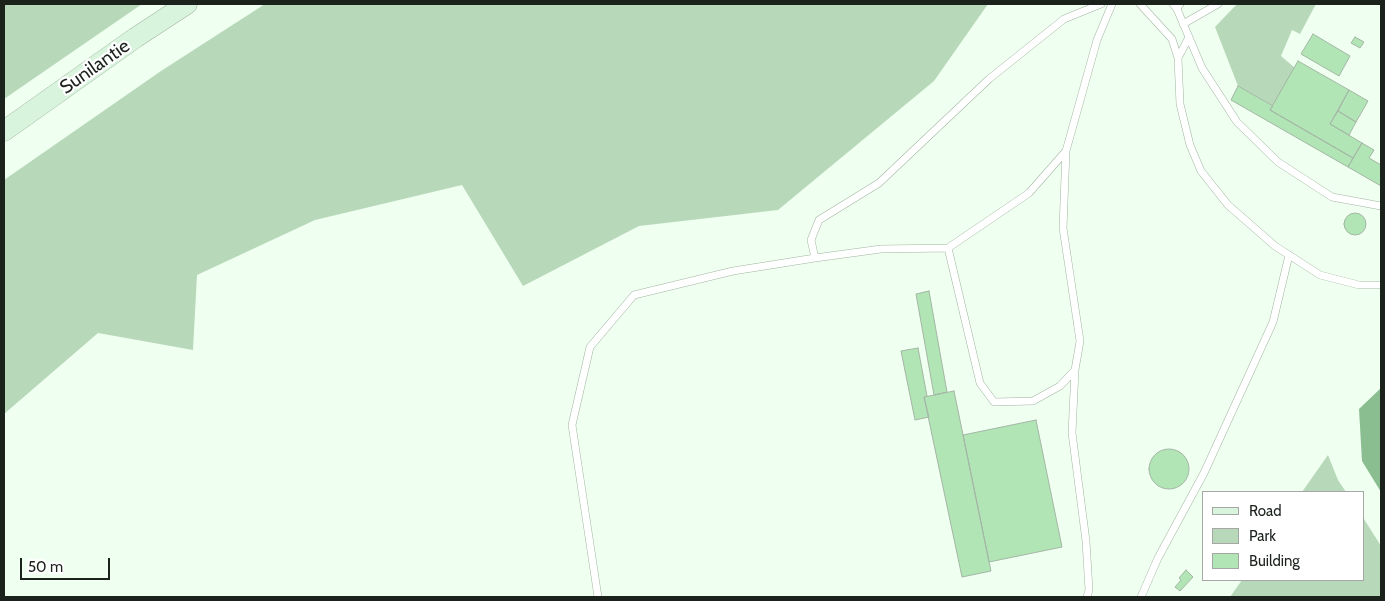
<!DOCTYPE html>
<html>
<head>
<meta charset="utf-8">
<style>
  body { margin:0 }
  #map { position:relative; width:1385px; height:601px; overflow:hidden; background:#effff0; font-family:Cabin,sans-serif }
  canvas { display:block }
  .frame { position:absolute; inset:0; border:5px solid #1b221c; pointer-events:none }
  .legend { position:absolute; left:1202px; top:491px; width:162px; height:90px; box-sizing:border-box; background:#fff; border:1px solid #a4a7a4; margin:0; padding:6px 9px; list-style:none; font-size:15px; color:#1b221c }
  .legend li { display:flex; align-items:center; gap:10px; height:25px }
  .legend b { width:25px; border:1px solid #a4a7a4 }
  .scale { position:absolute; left:20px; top:558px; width:90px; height:22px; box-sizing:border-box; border:2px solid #1b221c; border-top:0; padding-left:6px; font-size:15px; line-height:18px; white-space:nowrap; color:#1b221c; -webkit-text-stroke:4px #fff; paint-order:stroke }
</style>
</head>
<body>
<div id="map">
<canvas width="1385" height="601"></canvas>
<div class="frame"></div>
<ul class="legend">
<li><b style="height:6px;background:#d8f4dc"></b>Road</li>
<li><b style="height:14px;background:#b8d8ba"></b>Park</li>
<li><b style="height:14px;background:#b1e5b5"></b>Building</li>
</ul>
<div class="scale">50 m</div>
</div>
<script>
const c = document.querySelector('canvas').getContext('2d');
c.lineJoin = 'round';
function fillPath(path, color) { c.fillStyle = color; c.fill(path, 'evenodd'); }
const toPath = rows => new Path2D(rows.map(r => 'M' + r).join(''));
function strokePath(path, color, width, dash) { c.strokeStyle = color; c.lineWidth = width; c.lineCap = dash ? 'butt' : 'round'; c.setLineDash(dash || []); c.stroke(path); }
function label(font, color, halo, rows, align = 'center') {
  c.font = font + ' Cabin,sans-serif'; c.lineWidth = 4.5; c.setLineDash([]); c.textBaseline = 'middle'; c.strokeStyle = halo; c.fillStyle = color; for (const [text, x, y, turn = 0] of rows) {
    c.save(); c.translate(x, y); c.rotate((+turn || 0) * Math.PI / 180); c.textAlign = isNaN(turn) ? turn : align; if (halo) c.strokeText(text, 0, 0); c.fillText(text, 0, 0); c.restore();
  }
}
fillPath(toPath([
  [4,4,142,4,4,99],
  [265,4,988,4,934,81,778,210,639,226,523,286,462,185,315,220,197,275,193,350,98,333,4,414,4,180,161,71],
  [1237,4,1316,4,1300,34,1292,30,1281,56,1295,68,1273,106,1238,86,1215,27],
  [1328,455,1338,480,1346,492,1302,492],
  [1364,519,1381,546,1381,597,1230,597,1242,580,1364,580]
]), '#b8d8ba');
fillPath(toPath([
  [1381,388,1381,492,1362,461,1359,409]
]), '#8abd8f');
const building = toPath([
  [1313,34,1350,56,1339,76,1301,54,1313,34],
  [1355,37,1364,42,1360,48,1351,43,1355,37],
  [1298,61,1349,90,1330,124,1362,143,1353,158,1270,110,1298,61],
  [1238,86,1273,106,1270,110,1353,158,1348,167,1231,100,1238,86],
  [1349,90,1368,101,1356,122,1338,111,1349,90],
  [1338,111,1356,122,1349,135,1330,124,1338,111],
  [1362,143,1374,150,1369,158,1381,165,1381,186,1348,167,1362,143],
  '1344 224a11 11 0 1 1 22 0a11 11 0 1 1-22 0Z',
  [929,291,947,392,934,395,916,294,929,291],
  [918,348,927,396,924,397,929,417,915,420,901,351,918,348],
  [954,391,991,571,962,577,924,397,954,391],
  [1036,420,1062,547,989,562,963,435,1036,420],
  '1149 469a20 20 0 1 1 40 0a20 20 0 1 1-40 0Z',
  [1186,570,1193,577,1180,591,1175,587,1181,580,1179,578,1186,570]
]);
fillPath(building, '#b1e5b5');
strokePath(building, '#a4b6a5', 1);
const lane = toPath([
  [1140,4,1172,39,1178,58],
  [1173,4,1177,9,1180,4],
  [1177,9,1202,68,1237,122,1278,162,1332,197,1381,206],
  [1183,24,1218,4],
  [1189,37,1178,58,1180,104,1190,145,1201,171,1228,205,1275,246,1320,275,1359,285,1381,285],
  [948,248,980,383,994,402,1033,401,1060,386,1075,370,1080,341,1063,228,1066,151],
  [815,258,811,240,819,220,879,183,989,79,1064,19,1101,4],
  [1075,370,1072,433,1086,541,1089,590,1087,597],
  [598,597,572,425,590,347,634,295,733,271,815,258,881,249,948,248,1029,193,1066,151,1097,40,1112,4],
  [1141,597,1158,558,1204,473,1273,322,1289,255]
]);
const secondary = toPath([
  [4,131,135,38,187,4]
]);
strokePath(lane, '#a2b4a3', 8);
strokePath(secondary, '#a2b4a3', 21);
strokePath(lane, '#fff', 7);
strokePath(secondary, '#d8f4dc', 20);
label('19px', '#1b221c', '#fff', [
  ["Sunilantie",95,67,-35]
]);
</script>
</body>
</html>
